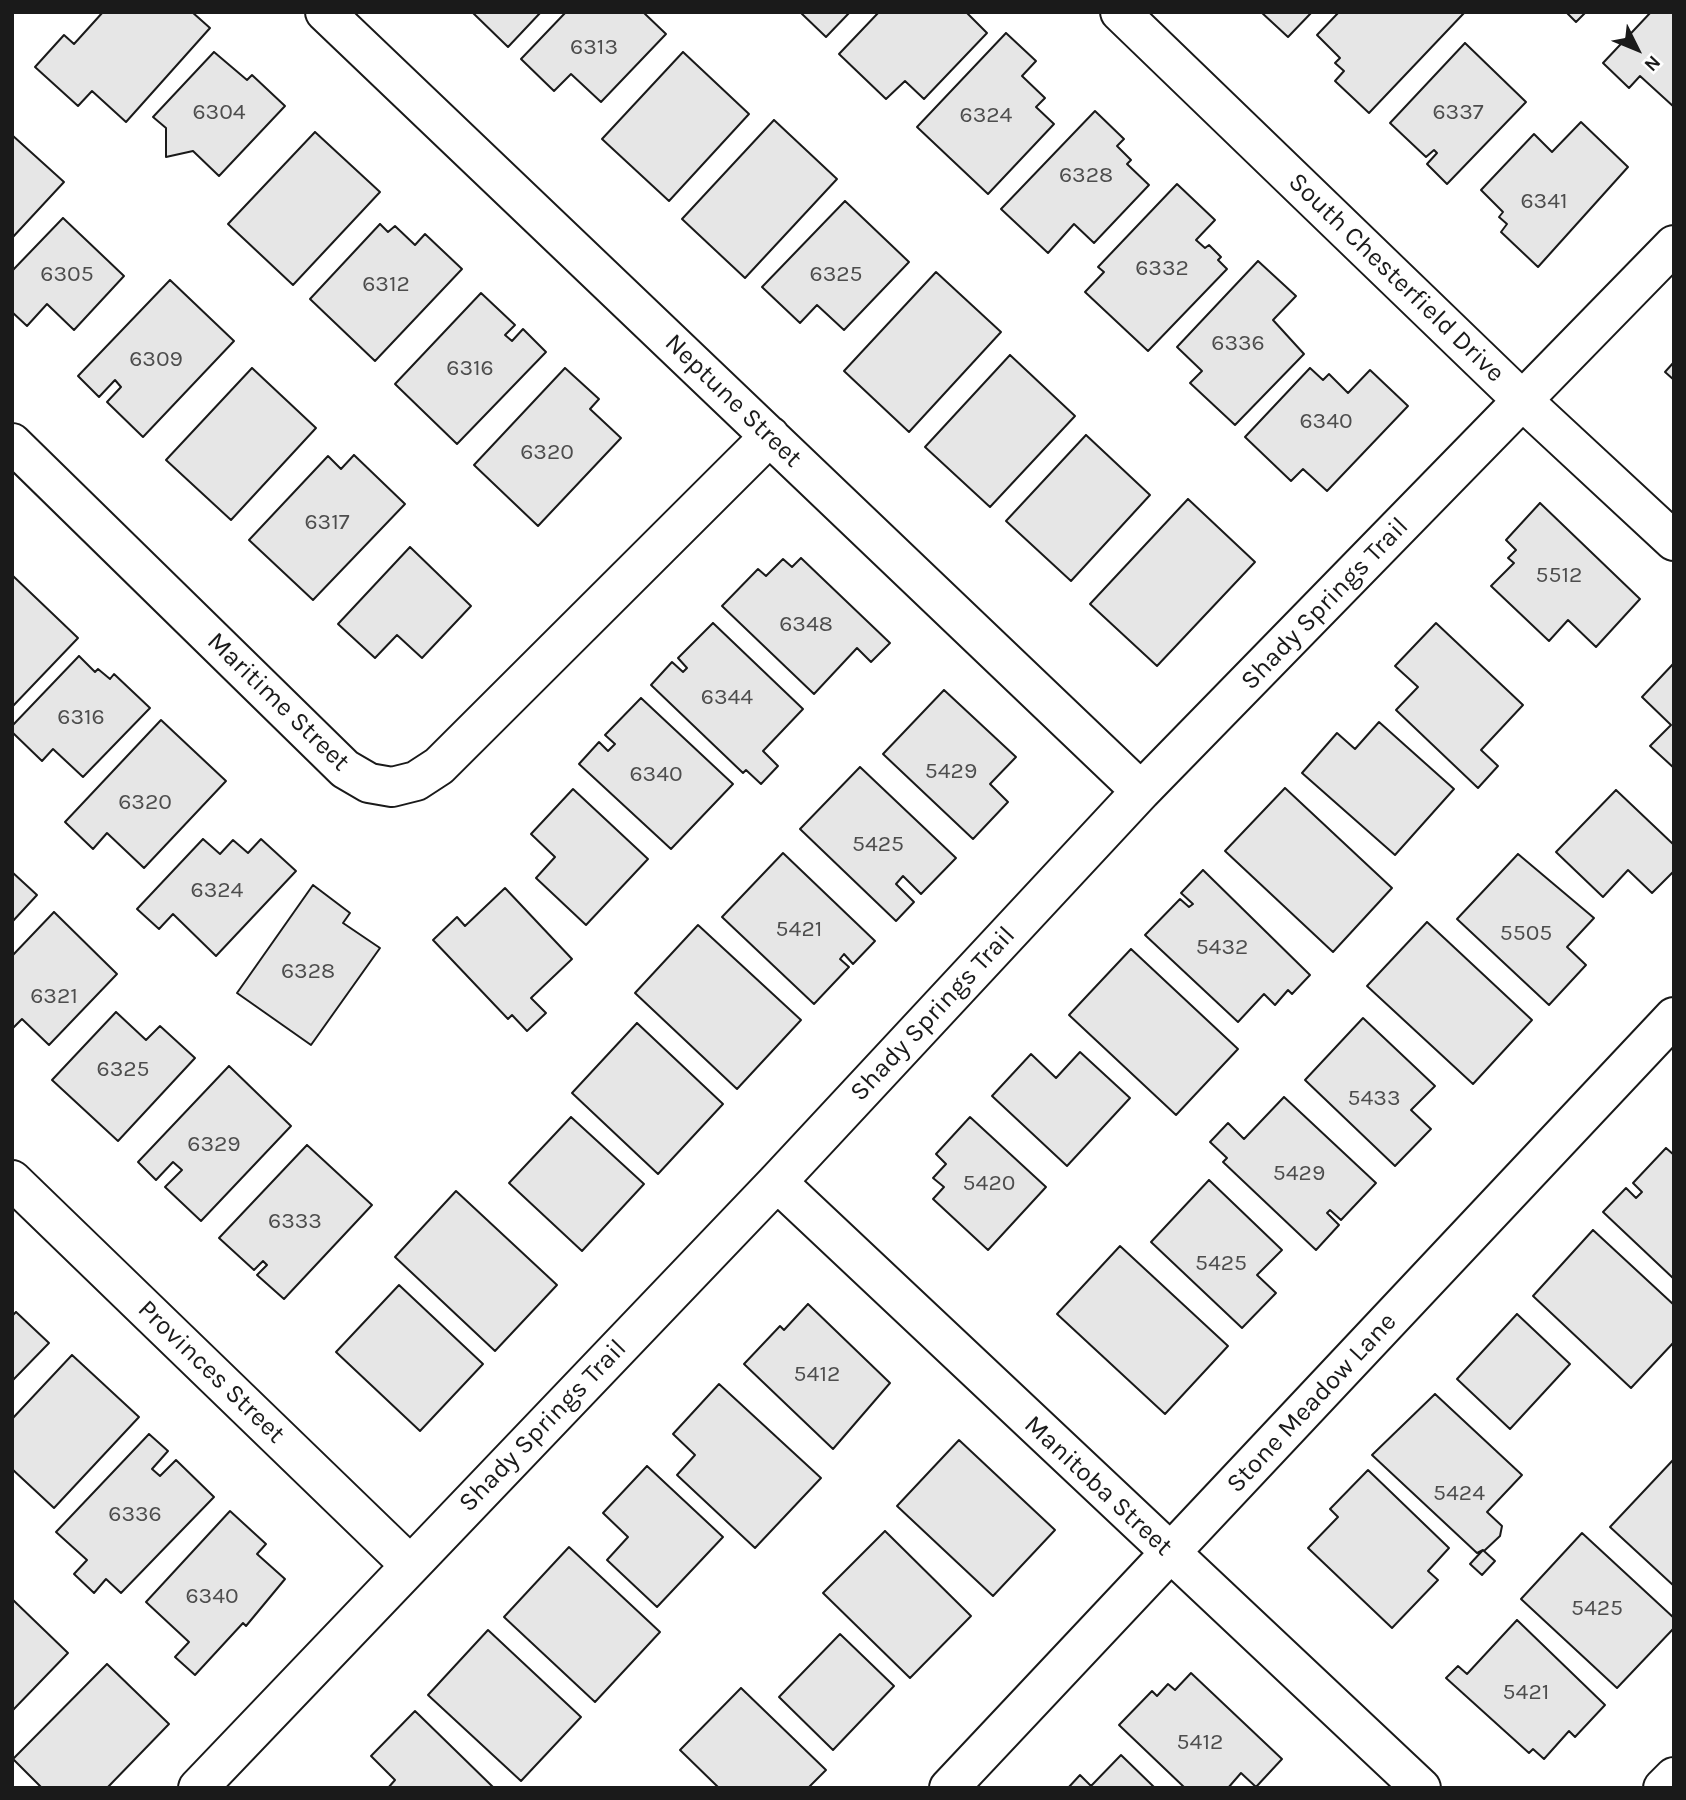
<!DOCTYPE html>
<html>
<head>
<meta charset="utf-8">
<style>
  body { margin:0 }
  #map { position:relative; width:1686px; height:1800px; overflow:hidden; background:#fff; font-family:Karla,sans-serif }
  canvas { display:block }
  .frame { position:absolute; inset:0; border:14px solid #1a1a1a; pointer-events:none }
  .north { position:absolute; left:1602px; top:14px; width:70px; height:70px; -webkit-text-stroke:5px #fff; paint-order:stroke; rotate:133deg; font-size:19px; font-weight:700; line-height:28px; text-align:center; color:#1a1a1a }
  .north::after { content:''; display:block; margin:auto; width:24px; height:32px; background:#1a1a1a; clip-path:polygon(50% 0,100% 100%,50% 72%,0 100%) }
</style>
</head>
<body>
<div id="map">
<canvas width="1686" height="1800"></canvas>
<div class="frame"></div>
<div class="north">N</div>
</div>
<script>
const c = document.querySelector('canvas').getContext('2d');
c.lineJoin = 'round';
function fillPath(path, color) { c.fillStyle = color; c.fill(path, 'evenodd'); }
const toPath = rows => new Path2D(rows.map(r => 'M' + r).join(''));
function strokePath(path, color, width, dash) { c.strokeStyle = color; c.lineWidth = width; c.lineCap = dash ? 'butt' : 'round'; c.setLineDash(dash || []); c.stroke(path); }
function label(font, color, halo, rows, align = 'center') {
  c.font = font + ' Karla,sans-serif'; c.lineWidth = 5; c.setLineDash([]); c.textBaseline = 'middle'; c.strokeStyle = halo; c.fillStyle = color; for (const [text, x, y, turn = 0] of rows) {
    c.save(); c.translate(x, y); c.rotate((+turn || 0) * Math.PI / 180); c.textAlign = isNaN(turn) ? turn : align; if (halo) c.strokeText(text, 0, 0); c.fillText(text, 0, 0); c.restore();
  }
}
const building = toPath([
  [103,12,192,12,210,28,126,122,92,91,78,106,35,67,64,35,74,44,103,12],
  [472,12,541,12,508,47,472,12],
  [566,12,643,12,666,34,601,102,571,74,554,91,521,59,566,12],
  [800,12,850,12,826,37,800,12],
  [879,12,966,12,987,33,924,99,905,81,886,99,839,54,879,12],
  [1261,12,1312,12,1288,37,1261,12],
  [1339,12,1463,12,1464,13,1369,113,1335,81,1344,71,1335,63,1340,58,1317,35,1339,12],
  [1566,12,1586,12,1576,22,1566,12],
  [1651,12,1674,12,1674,107,1640,76,1629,88,1603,63,1651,12],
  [1006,33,1036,61,1022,76,1045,98,1036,107,1054,124,988,194,917,127,1006,33],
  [1465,43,1526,102,1447,184,1427,164,1437,153,1434,150,1426,157,1390,123,1465,43],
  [214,52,247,80,252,75,285,106,219,176,193,151,166,157,166,128,153,117,214,52],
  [683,52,749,114,669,201,602,139,683,52],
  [1095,111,1124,139,1117,146,1131,160,1127,164,1149,185,1094,243,1074,224,1048,253,1001,209,1095,111],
  [774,120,837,179,745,278,682,219,774,120],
  [1581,122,1628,167,1538,267,1501,232,1507,224,1499,217,1503,212,1481,190,1534,134,1552,152,1581,122],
  [315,132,380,192,293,285,228,224,315,132],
  [12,135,64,182,12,238,12,135],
  [1177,184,1215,220,1196,240,1205,248,1209,245,1221,257,1218,260,1227,269,1148,351,1085,292,1104,272,1098,267,1177,184],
  [845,201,909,262,844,330,817,305,800,323,762,287,845,201],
  [63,218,124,276,74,330,47,304,27,326,12,312,12,271,63,218],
  [380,224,388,232,395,226,415,245,425,234,462,269,375,361,310,299,380,224],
  [1258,261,1296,296,1273,320,1304,354,1235,425,1190,383,1202,371,1177,347,1258,261],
  [936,272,1001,332,909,432,844,371,936,272],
  [170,280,234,341,143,437,107,402,121,387,115,380,99,397,78,376,170,280],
  [481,293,515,325,505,335,512,341,523,329,546,352,457,444,395,384,481,293],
  [1010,355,1075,416,990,507,925,447,1010,355],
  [1674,362,1674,380,1665,372,1674,362],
  [252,368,316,428,231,520,166,460,252,368],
  [565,368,599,399,590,409,621,438,538,526,474,465,565,368],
  [1310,368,1323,380,1329,374,1348,393,1370,370,1408,406,1327,491,1303,469,1291,481,1245,437,1310,368],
  [1086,435,1150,495,1071,581,1006,521,1086,435],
  [354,455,405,504,313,600,249,540,328,456,341,469,354,455],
  [1188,499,1255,562,1157,666,1090,604,1188,499],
  [1540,503,1640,599,1596,647,1568,620,1549,641,1491,586,1514,563,1508,558,1516,550,1506,540,1540,503],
  [410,547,471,606,422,658,397,635,375,658,338,624,410,547],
  [801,558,890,643,871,662,857,648,814,694,722,606,758,569,766,576,783,559,792,567,801,558],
  [12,575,78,638,12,707,12,575],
  [713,623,803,709,763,751,778,766,761,784,746,770,743,773,651,685,672,662,683,672,687,668,678,658,713,623],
  [1436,623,1523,705,1481,750,1498,766,1478,788,1396,710,1418,687,1395,666,1436,623],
  [79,656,95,672,98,669,110,679,114,674,150,708,83,777,53,749,42,761,12,732,12,726,79,656],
  [1674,663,1674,768,1650,746,1671,725,1642,697,1674,663],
  [944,690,1016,757,990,784,1008,802,973,839,883,754,944,690],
  [641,698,733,784,671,849,579,764,599,742,608,751,615,744,605,735,641,698],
  [161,720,226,781,144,868,107,833,93,849,65,822,161,720],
  [1379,722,1454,789,1395,855,1302,773,1337,733,1355,749,1379,722],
  [860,767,956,858,921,894,903,876,896,884,914,902,896,921,800,829,860,767],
  [1285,788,1392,888,1333,952,1225,851,1285,788],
  [573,789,648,859,586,925,536,878,555,857,531,834,573,789],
  [1616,790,1674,845,1674,871,1652,893,1628,870,1603,897,1556,852,1616,790],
  [203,839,220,854,233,840,248,853,261,839,296,871,216,956,173,914,159,929,137,909,203,839],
  [783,853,875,941,853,964,844,954,840,959,849,967,814,1004,722,917,783,853],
  [1518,854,1594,918,1567,947,1586,965,1549,1005,1457,919,1518,854],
  [1203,870,1310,975,1292,994,1288,990,1275,1005,1264,994,1238,1022,1145,935,1180,899,1189,907,1193,904,1181,893,1203,870],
  [12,872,37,895,12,922,12,872],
  [313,885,350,913,343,923,380,948,311,1045,237,993,313,885],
  [505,888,572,959,531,998,546,1013,527,1031,512,1015,508,1019,433,940,457,917,465,926,505,888],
  [54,912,117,974,49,1045,22,1019,12,1029,12,956,54,912],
  [1427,922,1532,1020,1473,1084,1367,986,1427,922],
  [698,925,801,1020,737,1089,635,993,698,925],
  [1131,949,1238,1049,1176,1115,1069,1015,1131,949],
  [116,1012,146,1040,160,1026,195,1058,118,1141,52,1080,116,1012],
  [1363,1018,1435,1086,1411,1110,1431,1129,1395,1166,1305,1080,1363,1018],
  [637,1023,723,1104,658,1174,572,1093,637,1023],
  [1080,1052,1130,1098,1067,1166,992,1096,1031,1054,1056,1078,1080,1052],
  [229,1066,291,1126,201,1221,165,1187,182,1170,173,1162,156,1180,138,1162,229,1066],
  [1284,1097,1376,1183,1341,1220,1330,1210,1327,1213,1339,1225,1316,1250,1223,1162,1227,1158,1210,1142,1228,1123,1244,1139,1284,1097],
  [571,1117,644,1184,582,1251,509,1183,571,1117],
  [970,1117,1046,1187,988,1250,933,1199,944,1187,933,1178,946,1164,936,1154,970,1117],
  [307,1145,372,1205,284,1299,257,1275,267,1265,263,1261,254,1270,219,1238,307,1145],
  [1666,1148,1674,1155,1674,1279,1603,1212,1626,1188,1636,1198,1642,1192,1633,1183,1666,1148],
  [1209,1180,1282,1250,1257,1275,1276,1293,1242,1328,1151,1242,1209,1180],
  [456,1191,557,1285,495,1351,395,1257,456,1191],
  [1593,1230,1674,1305,1674,1342,1631,1388,1533,1296,1593,1230],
  [1120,1246,1228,1346,1165,1414,1057,1314,1120,1246],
  [399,1285,483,1364,420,1431,336,1352,399,1285],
  [808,1304,890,1383,833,1449,744,1364,780,1326,784,1330,808,1304],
  [16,1312,49,1343,12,1381,12,1316,16,1312],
  [1517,1314,1570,1364,1510,1429,1457,1379,1517,1314],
  [72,1355,139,1417,54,1508,12,1469,12,1419,72,1355],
  [719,1384,821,1478,755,1548,677,1475,695,1455,673,1434,719,1384],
  [1435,1394,1522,1475,1487,1512,1502,1526,1500,1536,1484,1551,1495,1561,1482,1575,1470,1564,1483,1550,1477,1553,1372,1455,1435,1394],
  [149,1434,168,1451,152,1469,160,1476,176,1460,214,1497,121,1593,106,1579,94,1593,74,1574,87,1560,56,1532,149,1434],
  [959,1440,1055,1530,993,1596,897,1506,959,1440],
  [1674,1459,1674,1586,1610,1527,1674,1459],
  [647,1466,723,1537,657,1607,607,1560,628,1537,603,1513,647,1466],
  [1368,1470,1449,1548,1428,1571,1438,1580,1392,1628,1308,1548,1338,1517,1330,1509,1368,1470],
  [230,1511,266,1544,257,1554,285,1579,246,1626,243,1623,195,1675,175,1657,189,1642,146,1602,230,1511],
  [885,1531,971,1616,910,1678,823,1593,885,1531],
  [1582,1533,1674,1618,1674,1628,1617,1688,1521,1599,1582,1533],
  [569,1547,660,1632,595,1702,504,1617,569,1547],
  [12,1599,68,1653,12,1711,12,1599],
  [1517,1620,1605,1705,1575,1737,1569,1731,1544,1759,1533,1749,1529,1753,1446,1678,1458,1666,1467,1674,1517,1620],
  [488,1630,581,1717,521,1781,428,1695,488,1630],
  [840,1634,894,1686,833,1750,779,1697,840,1634],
  [107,1664,169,1724,107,1788,42,1788,13,1759,107,1664],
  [1191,1673,1282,1759,1256,1787,1241,1773,1228,1788,1185,1788,1119,1725,1152,1691,1157,1696,1168,1684,1175,1690,1191,1673],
  [741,1688,826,1770,808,1788,719,1788,680,1750,741,1688],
  [415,1711,494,1788,388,1788,395,1780,371,1756,415,1711],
  [1121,1755,1155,1788,1068,1788,1080,1775,1091,1786,1121,1755]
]);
fillPath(building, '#e6e6e6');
strokePath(building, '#1a1a1a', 2);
const minor = toPath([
  [325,12,1141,791],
  [1120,12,1522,400,1674,541],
  [12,443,345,769,369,783,392,787,416,781,439,766,770,436],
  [12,1180,410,1565],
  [777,1182,1421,1788],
  [198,1788,777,1182,1141,791,1674,245],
  [949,1788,1674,1017],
  [1663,1788,1674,1777]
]);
strokePath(minor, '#1a1a1a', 42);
strokePath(minor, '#fff', 38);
label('23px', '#4d4d4d', null, [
  ["6313",594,47],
  ["6304",219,112],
  ["6337",1458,112],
  ["6324",986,115],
  ["6328",1086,175],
  ["6341",1544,201],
  ["6332",1162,268],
  ["6305",67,274],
  ["6325",836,274],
  ["6312",386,284],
  ["6336",1238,343],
  ["6309",156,359],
  ["6316",470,368],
  ["6340",1326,421],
  ["6320",547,452],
  ["6317",327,522],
  ["5512",1559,575],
  ["6348",806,624],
  ["6344",727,697],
  ["6316",81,717],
  ["5429",951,771],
  ["6340",656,774],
  ["6320",145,802],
  ["5425",878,844],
  ["6324",217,890],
  ["5421",799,929],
  ["5505",1526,933],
  ["5432",1222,947],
  ["6328",308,971],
  ["6321",54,996],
  ["6325",123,1069],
  ["5433",1374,1098],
  ["6329",214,1144],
  ["5429",1299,1173],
  ["5420",989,1183],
  ["6333",295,1221],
  ["5425",1221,1263],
  ["5412",817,1374],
  ["5424",1459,1493],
  ["6336",135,1514],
  ["6340",212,1596],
  ["5425",1597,1608],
  ["5421",1526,1692],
  ["5412",1200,1742]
]);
label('26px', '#1a1a1a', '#fff', [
  ["South Chesterfield Drive",1396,278,44],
  ["Neptune Street",733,401,44],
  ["Shady Springs Trail",1325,604,-46],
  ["Maritime Street",278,702,44],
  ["Shady Springs Trail",933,1014,-47],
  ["Provinces Street",211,1372,44],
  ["Stone Meadow Lane",1312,1403,-47],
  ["Shady Springs Trail",543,1426,-46],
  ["Manitoba Street",1098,1486,43]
]);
</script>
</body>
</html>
